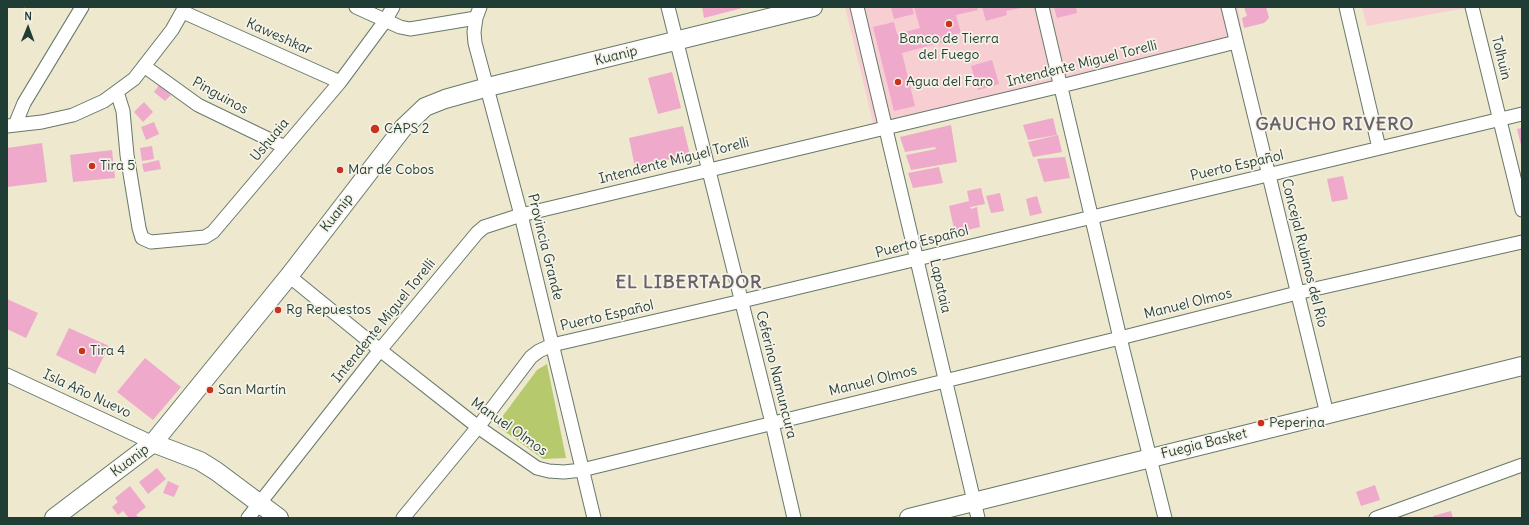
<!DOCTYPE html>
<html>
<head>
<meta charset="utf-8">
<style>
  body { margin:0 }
  #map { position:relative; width:1529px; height:525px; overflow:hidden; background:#ede8ce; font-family:Delius,sans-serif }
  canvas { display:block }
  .frame { position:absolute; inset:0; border:8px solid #1f3d34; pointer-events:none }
  .north { position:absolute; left:8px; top:8px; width:40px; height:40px; -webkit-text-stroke:3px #f7f3e8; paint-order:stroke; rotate:1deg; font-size:11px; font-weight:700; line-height:16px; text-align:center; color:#1f3d34 }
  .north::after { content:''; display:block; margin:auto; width:14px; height:18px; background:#1f3d34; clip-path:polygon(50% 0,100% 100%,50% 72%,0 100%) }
</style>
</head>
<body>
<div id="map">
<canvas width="1529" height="525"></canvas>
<div class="frame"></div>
<div class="north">N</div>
</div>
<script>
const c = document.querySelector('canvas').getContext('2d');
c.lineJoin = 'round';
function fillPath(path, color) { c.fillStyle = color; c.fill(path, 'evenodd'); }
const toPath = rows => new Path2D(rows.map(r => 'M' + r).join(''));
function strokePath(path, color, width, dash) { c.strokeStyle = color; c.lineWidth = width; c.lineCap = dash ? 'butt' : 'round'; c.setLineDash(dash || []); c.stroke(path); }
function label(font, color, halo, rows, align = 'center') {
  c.font = font + ' Delius,sans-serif'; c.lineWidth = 3.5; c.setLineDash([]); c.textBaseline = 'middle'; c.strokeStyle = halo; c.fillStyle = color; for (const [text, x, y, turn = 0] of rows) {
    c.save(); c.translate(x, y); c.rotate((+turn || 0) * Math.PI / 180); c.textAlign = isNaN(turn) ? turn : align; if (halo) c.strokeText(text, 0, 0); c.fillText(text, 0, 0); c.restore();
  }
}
fillPath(toPath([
  [845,7,1238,7,1245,46,876,135],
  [1362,7,1472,7,1367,26]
]), '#f7cfd3');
fillPath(toPath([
  [547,364,566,458,543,459,496,425,537,370]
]), '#b6ca6d');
fillPath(toPath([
  [702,7,741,7,742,8,704,18],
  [891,7,912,7,914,14,894,19],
  [914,7,977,7,978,10,956,15,961,33,943,38,944,42,902,53,915,106,894,111,873,27,894,22,897,34,920,28],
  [982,7,1021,7,1021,8,1006,11,1007,15,986,21],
  [1054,7,1076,7,1077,13,1057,18],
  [1244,7,1266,7,1269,18,1264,23,1244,28,1242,18,1247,16],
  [992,60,999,84,978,90,971,66],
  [672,72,681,108,658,114,648,78],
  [159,85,171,95,165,101,154,92],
  [144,102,153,112,143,122,134,112],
  [1053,118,1057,135,1028,140,1023,125],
  [154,122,159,134,146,140,141,127],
  [951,125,957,162,911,170,906,155,936,149,935,147,905,152,900,137],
  [683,126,690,155,635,167,629,138],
  [1522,128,1522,145,1521,145,1517,129],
  [1058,135,1062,152,1033,157,1028,142],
  [42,143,47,182,7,187,7,148],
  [152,146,154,159,142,161,140,148],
  [112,150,115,178,73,182,70,155],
  [1065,157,1070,178,1044,182,1037,159],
  [159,160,161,169,144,172,142,164],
  [939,167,943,183,913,188,908,173],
  [1343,176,1348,199,1332,202,1327,179],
  [981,188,985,204,970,207,971,209,977,207,980,227,955,233,949,206,969,201,967,191],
  [1000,193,1004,211,991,213,986,196],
  [1037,196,1042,213,1030,216,1026,199],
  [7,299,38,313,26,338,7,329],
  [69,328,109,346,95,374,56,355],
  [145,358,181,387,153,420,117,392],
  [157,468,166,479,148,494,139,482],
  [168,481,179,486,174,497,163,493],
  [1375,485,1380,500,1361,506,1356,492],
  [130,486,146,507,136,515,139,518,129,518,123,511,118,515,112,507,118,502,115,498],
  [1451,511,1453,518,1434,518,1433,516]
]), '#eea9cb');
const street = toPath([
  [356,7,400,27,410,29,476,18],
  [480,7,476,18,474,32,475,43,521,215,594,518],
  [668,7,772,423,794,518],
  [857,7,978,518],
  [1042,7,1120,338,1165,518],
  [1228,7,1327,414],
  [1346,7,1379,148],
  [1472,7,1522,210],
  [183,12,340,82],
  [144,66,198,105,285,147],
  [117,92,123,111,127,155,139,228,142,238,151,242,205,237,213,232,340,82,385,21,393,7],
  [15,125,24,103,82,7],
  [7,126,42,122,73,115,104,101,134,79,172,30,185,7],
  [289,276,380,350,478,427,537,468,549,471,564,472,582,470,1120,338,1297,293,1522,242],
  [7,375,153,443],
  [248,518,380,350,477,233,484,227,521,215,1061,86,1236,42],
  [403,518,478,427,531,357,539,351,552,345,742,301,1522,114],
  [1376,518,1522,465]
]);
const secondary = toPath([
  [153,443,200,461,216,471,279,518],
  [54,518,153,443,289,276,403,128,425,107,445,99,488,87,813,7],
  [909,518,1522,366]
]);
strokePath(street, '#67796a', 15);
strokePath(secondary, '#67796a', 20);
strokePath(street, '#fff', 13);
strokePath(secondary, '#fff', 18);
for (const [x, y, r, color] of [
  [949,24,4,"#c8321e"],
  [898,82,4,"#c8321e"],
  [375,129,5,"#c8321e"],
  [92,166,4,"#c8321e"],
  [340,170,4,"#c8321e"],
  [278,310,4,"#c8321e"],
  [82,351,4,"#c8321e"],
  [210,390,4,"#c8321e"],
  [1261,423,4,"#c8321e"]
]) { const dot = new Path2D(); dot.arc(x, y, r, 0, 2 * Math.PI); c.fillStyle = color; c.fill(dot); strokePath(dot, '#f7f3e8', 1.5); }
label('14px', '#1f3d34', '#f7f3e8', [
  ["Kaweshkar",279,37,24],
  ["Kuanip",616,56,-14],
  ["Tolhuin",1501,58,76],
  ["Intendente Miguel Torelli",1082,64,-14],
  ["Pinguinos",220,96,29],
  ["Ushuaia",270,140,-50],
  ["Intendente Miguel Torelli",674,161,-14],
  ["Puerto Español",1237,166,-13],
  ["Kuanip",337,213,-52],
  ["Puerto Español",922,242,-14],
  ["Provincia Grande",545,247,76],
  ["Concejal Rubinos del Río",1304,253,76],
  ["Lapataia",940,286,77],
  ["Manuel Olmos",1188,304,-14],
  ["Puerto Español",607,316,-13],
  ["Intendente Miguel Torelli",384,321,-51],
  ["Ceferino Namuncura",776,375,76],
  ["Manuel Olmos",873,381,-14],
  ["Isla Año Nuevo",87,394,25],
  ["Manuel Olmos",509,427,35],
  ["Fuegia Basket",1204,444,-14],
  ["Kuanip",130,461,-37]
]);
label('14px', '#1f3d34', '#f7f3e8', [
  ["Banco de Tierra",949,39,"center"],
  ["del Fuego",949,55,"center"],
  ["Agua del Faro",906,82],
  ["CAPS 2",384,129],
  ["Tira 5",100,166],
  ["Mar de Cobos",348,170],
  ["Rg Repuestos",286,310],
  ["Tira 4",90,351],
  ["San Martín",218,390],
  ["Peperina",1269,423]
], 'left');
c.letterSpacing = '1px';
label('bold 18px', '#676369', '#f7f3e8', [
  ["GAUCHO RIVERO",1335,125],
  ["EL LIBERTADOR",689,283]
]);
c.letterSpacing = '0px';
</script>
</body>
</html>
